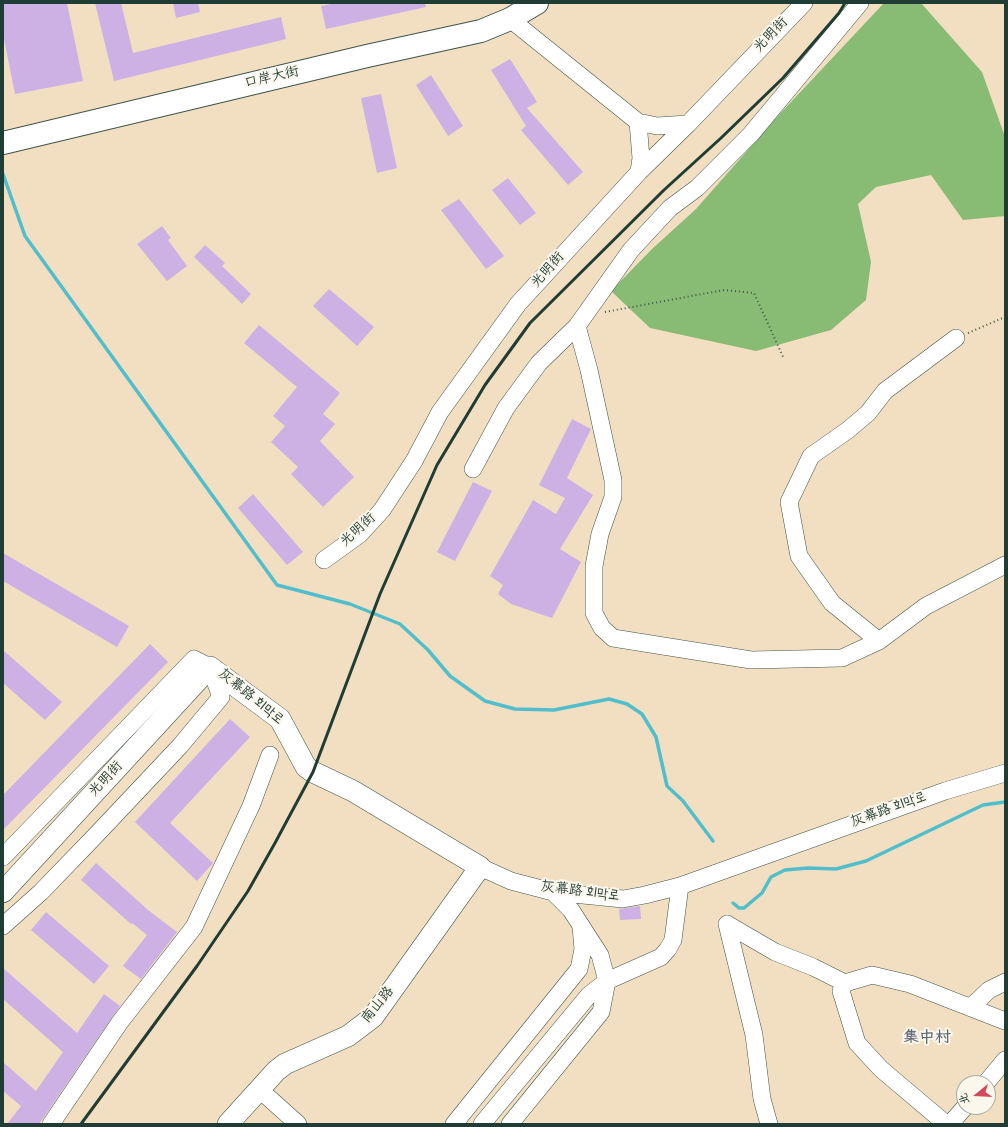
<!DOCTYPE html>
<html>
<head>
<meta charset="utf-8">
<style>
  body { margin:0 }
  #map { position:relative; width:1008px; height:1127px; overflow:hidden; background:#f2dfc1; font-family:Dekko,"LXGW WenKai TC",sans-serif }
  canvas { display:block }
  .frame { position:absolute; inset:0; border:4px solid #1f3d34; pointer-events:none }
  .north { position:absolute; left:956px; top:1075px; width:40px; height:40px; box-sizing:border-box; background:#fbf7ec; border:1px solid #a3ada2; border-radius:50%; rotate:252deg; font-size:11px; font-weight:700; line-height:16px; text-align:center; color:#1f3d34 }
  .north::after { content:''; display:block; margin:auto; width:14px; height:18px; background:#d1495b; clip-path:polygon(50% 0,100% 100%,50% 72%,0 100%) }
</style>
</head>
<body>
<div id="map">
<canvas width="1008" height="1127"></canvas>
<div class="frame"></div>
<div class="north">北</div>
</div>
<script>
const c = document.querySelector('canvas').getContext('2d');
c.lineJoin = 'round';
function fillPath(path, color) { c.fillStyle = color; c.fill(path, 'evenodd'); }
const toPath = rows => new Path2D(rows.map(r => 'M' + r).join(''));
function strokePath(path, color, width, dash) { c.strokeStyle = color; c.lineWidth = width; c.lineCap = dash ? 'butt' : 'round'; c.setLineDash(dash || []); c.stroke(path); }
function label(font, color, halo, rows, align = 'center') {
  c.font = font + ' Dekko,"LXGW WenKai TC","Poor Story",sans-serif'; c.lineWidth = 4; c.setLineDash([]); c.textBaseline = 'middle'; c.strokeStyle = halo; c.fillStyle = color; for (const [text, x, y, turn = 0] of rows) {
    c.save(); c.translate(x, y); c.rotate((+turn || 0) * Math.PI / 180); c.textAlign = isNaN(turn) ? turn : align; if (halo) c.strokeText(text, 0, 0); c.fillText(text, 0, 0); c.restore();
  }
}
fillPath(toPath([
  [884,3,921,3,982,72,1004,134,1005,216,963,220,931,175,876,187,858,204,871,262,866,300,831,330,756,351,650,328,611,291,652,249,696,209,776,118]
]), '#88bb74');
strokePath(toPath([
  [3,174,25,236,277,585,350,604,400,624,428,650,450,676,485,701,515,709,554,710,609,699,627,704,642,714,656,737,667,786,683,801,713,841],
  [733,903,739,908,744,908,762,893,771,877,785,870,808,868,836,869,866,861,983,805,1005,802]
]), '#51becc', 3.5);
fillPath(toPath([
  [3,3,67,3,83,81,15,94,3,34],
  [95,3,121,3,133,53,281,17,286,39,114,81],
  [173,3,198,3,200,12,176,18],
  [336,3,425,3,426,7,326,29,321,6],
  [510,59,537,102,527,108,583,172,568,185,521,130,526,126,491,70],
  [431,75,463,126,448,136,416,85],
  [381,94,397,168,377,173,361,98],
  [508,178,536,213,520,225,492,190],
  [459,199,504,256,486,269,441,210],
  [162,226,171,238,168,240,187,266,167,281,137,244],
  [205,245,225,263,222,266,251,294,242,304,194,257],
  [329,289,374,327,357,346,313,306],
  [259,325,340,393,323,414,335,424,320,441,354,477,323,507,291,474,298,467,271,442,285,426,273,416,297,387,244,343],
  [572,419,591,429,567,478,593,495,560,549,581,562,552,618,511,604,498,594,503,585,490,576,533,500,556,514,565,498,539,485],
  [473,482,492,491,455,561,437,552],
  [253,494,303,552,287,565,238,508],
  [3,553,129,626,117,647,3,581],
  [150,644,168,662,3,830,3,795],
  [3,650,62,702,45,720,3,683],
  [230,719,250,737,170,823,213,863,197,881,135,822],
  [96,863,148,910,177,932,141,979,123,966,147,935,132,923,131,924,81,880],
  [640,906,641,919,620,920,619,909],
  [46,912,109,966,94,984,31,930],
  [3,968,77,1033,104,994,120,1006,39,1124,7,1124,21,1106,3,1091,3,1062,36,1091,63,1052,3,999]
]), '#cdb1e5');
const minor = toPath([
  [510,19,638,122,657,126,688,124],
  [638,122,641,158,639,172],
  [577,326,589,370,613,480,613,497,600,534,594,566,594,613,602,628,613,638,751,660,842,658,879,641,926,606,1005,565],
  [473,469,506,408,539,363,577,326,631,250,670,208,697,188,751,134,860,3],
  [324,560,360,534,382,510,414,461,440,412,518,304,639,172,688,124,804,3],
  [879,641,832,603,799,556,789,502,811,456,848,430,868,413,885,391,956,338],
  [3,857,194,659,210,667,221,697,180,746,97,834,41,892,3,926],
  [480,867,511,881,553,892,623,899,645,895,680,886,945,791,1005,773],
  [727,924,775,952,813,967,845,983,872,975,910,984,1005,1021],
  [727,924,754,1035,762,1099,769,1124],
  [845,983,841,991,857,1043,881,1069,946,1124],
  [971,1007,989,990,1005,982],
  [986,1083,1005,1060],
  [260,1090,298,1124],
  [51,1124,120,1022,194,927,251,806,270,755],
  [454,1124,579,969,583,949,581,927],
  [482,1124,589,995,607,981,661,957,668,949,673,940,680,886],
  [510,1124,601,1012,607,981,600,955,571,910,553,892],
  [950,1124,965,1107]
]);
const major = toPath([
  [3,892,210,667,280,719,306,767,313,772,353,791,480,867,373,1017,348,1036,285,1064,276,1071,228,1124]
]);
const highway = toPath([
  [3,143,367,56,481,31,510,19,537,3]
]);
strokePath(minor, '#3f5549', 18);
strokePath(major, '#3f5549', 22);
strokePath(highway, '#3f5549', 24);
strokePath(toPath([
  [605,312,724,290,754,293,784,359],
  [968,333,1005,317]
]), '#3f5549', 2, [1, 3]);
strokePath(minor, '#fff', 17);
strokePath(major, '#fff', 21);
strokePath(highway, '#fff', 22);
strokePath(toPath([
  [81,1124,197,966,248,891,275,843,313,772,380,594,437,465,485,385,530,323,664,190,721,138,783,78,839,13,845,3]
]), '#1f3d34', 3);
label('14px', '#1f3d34', '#fbf7ec', [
  ["光明街",772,36,-46],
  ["口岸大街",272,79,-13],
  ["光明街",549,271,-48],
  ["光明街",359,531,-42],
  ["灰幕路 회막로",250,698,39],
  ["光明街",107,780,-47],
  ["灰幕路 회막로",889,811,-20],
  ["灰幕路 회막로",580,893,7],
  ["南山路",379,1006,-51]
]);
label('bold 16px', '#5c6672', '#fbf7ec', [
  ["集中村",927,1040]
]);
</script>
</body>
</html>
